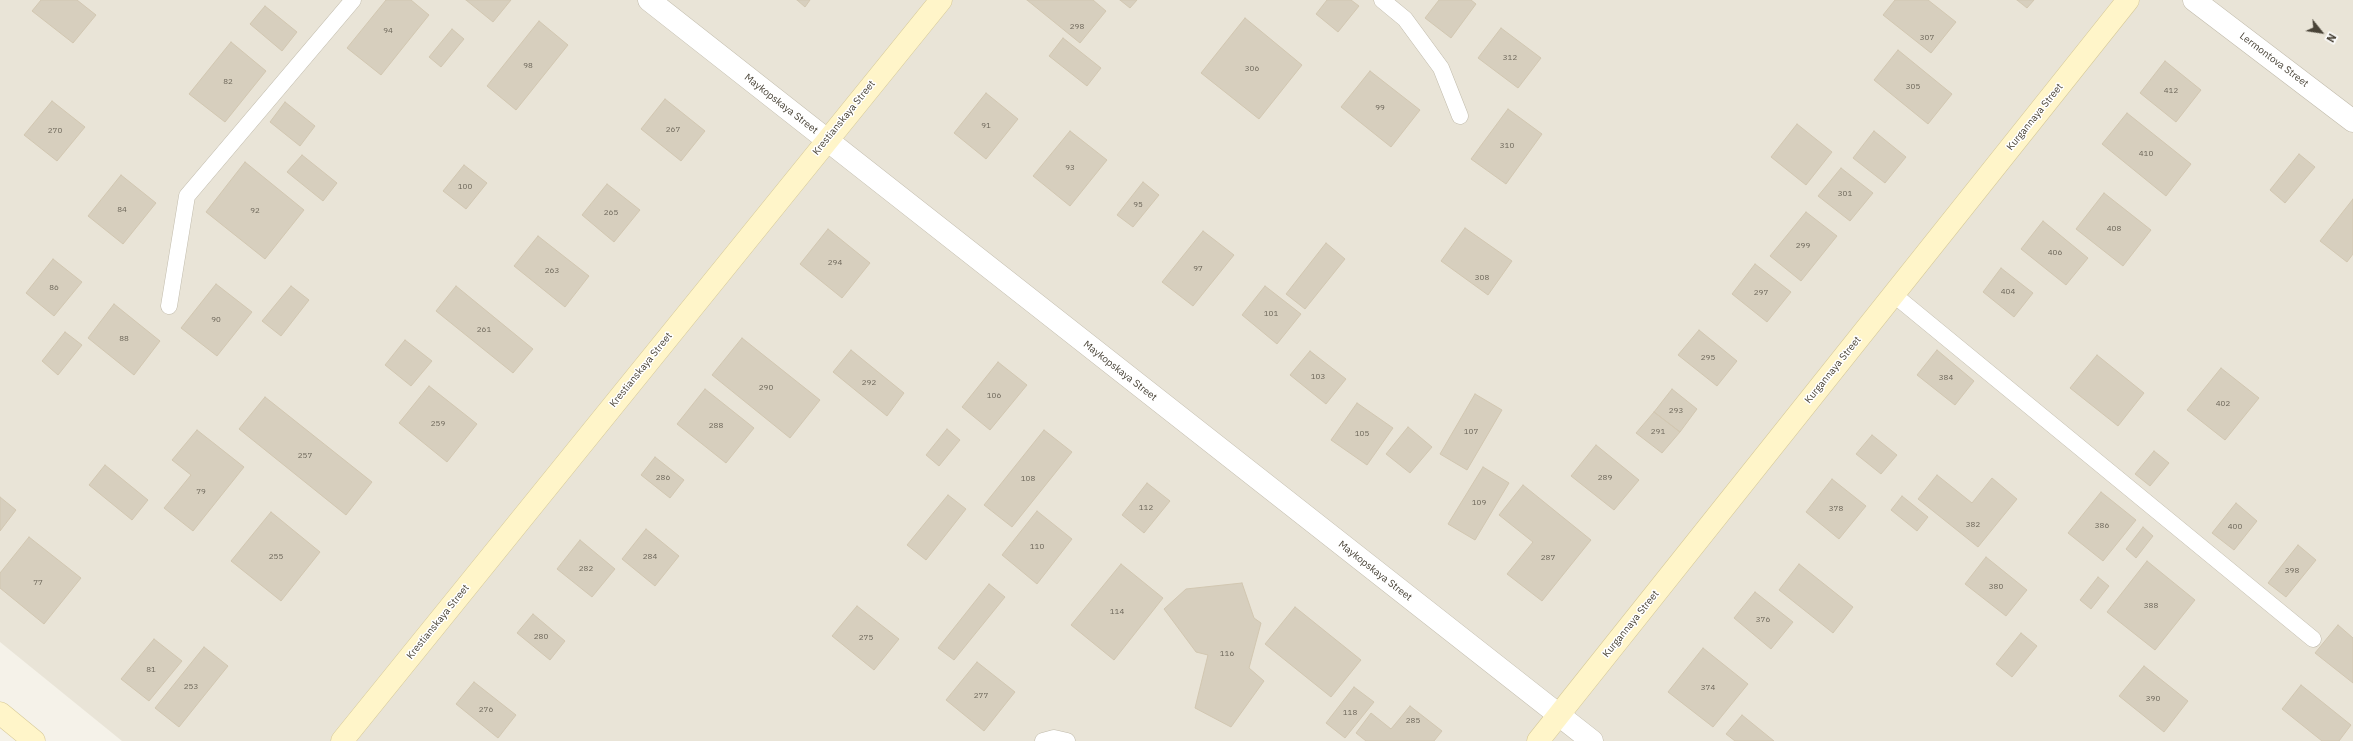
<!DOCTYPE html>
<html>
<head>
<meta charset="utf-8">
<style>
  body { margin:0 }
  #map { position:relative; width:2353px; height:741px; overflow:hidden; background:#f5f2e9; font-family:"IBM Plex Sans",sans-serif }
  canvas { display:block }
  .north { position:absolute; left:2301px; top:12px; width:40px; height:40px; -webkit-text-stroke:3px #fff; paint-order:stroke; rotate:120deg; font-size:11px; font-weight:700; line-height:16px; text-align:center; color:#494337 }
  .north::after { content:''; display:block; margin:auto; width:14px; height:18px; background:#494337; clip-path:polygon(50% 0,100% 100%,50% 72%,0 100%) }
</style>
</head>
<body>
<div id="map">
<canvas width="2353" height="741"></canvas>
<div class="north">N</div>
</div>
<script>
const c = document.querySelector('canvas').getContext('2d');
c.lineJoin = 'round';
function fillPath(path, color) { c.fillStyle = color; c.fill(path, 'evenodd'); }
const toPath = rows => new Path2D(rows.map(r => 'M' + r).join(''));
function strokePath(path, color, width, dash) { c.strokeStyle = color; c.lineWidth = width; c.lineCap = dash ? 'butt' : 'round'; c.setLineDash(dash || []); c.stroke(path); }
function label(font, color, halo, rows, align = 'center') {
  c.font = font + ' "IBM Plex Sans",sans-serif'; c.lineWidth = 3; c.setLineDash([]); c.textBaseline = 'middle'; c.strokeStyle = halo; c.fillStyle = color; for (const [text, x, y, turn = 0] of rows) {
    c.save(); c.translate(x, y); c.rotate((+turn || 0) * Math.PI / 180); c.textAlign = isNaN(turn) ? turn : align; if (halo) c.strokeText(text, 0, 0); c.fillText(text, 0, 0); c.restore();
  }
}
fillPath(toPath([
  [0,0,2353,0,2353,741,122,741,0,642]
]), '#e9e4d7');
const building = toPath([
  [41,0,77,0,96,15,73,43,32,11,41,0],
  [386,0,411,0,429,15,381,75,347,48,386,0],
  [466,0,511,0,493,22,466,0],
  [797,0,810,0,805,7,797,0],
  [1027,0,1093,0,1106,11,1080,43,1027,0],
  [1120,0,1137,0,1130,8,1120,0],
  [1327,0,1351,0,1359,6,1338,32,1316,14,1327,0],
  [1439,0,1471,0,1476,4,1451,38,1425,18,1439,0],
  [1895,0,1928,0,1956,22,1931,53,1883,15,1895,0],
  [2017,0,2034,0,2027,8,2017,0],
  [265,6,297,32,282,51,250,24,265,6],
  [1245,18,1302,65,1259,119,1201,73,1245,18],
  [539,21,568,45,516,110,487,86,539,21],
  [1501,28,1541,58,1518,88,1478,58,1501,28],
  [452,29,464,39,441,67,429,57,452,29],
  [1063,38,1101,68,1087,86,1049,56,1063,38],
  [231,42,266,71,225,122,189,94,231,42],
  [1898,50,1952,94,1928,124,1874,80,1898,50],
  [2165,61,2201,90,2176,122,2140,93,2165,61],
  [1370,71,1420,110,1391,147,1341,107,1370,71],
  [986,93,1018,119,986,159,954,133,986,93],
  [665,99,705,131,681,161,641,129,665,99],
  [52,101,85,127,57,161,24,135,52,101],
  [285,102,315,126,300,146,270,122,285,102],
  [1508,109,1542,134,1506,184,1471,159,1508,109],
  [2127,113,2191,164,2166,196,2102,144,2127,113],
  [1797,124,1832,152,1806,185,1771,157,1797,124],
  [1070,131,1107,160,1070,206,1033,176,1070,131],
  [1874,131,1906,157,1885,183,1853,158,1874,131],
  [2299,154,2315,167,2285,203,2270,190,2299,154],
  [302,155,337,183,323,201,287,172,302,155],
  [245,162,304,210,265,259,206,212,245,162],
  [464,165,487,183,466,209,443,191,464,165],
  [1841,168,1873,193,1850,221,1818,196,1841,168],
  [121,175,156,203,123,244,88,216,121,175],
  [1143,182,1159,195,1133,227,1117,215,1143,182],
  [607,184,640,210,614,242,582,215,607,184],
  [2104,193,2151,230,2123,266,2076,229,2104,193],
  [2353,199,2353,254,2347,262,2320,241,2353,199],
  [1806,212,1837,236,1801,281,1770,256,1806,212],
  [2043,221,2088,258,2066,285,2021,249,2043,221],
  [1465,228,1512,261,1488,295,1441,261,1465,228],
  [828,229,870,263,842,298,800,264,828,229],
  [1203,231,1234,255,1193,306,1162,282,1203,231],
  [538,236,589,276,565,307,514,266,538,236],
  [1326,243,1345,259,1305,309,1286,294,1326,243],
  [53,259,82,282,54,316,26,293,53,259],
  [1755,264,1791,292,1767,322,1732,294,1755,264],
  [2001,268,2033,293,2014,317,1983,292,2001,268],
  [216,284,252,312,217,356,181,328,216,284],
  [291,286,309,300,281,336,262,321,291,286],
  [456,286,533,349,513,373,436,311,456,286],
  [1265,286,1301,314,1277,344,1242,315,1265,286],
  [114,304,160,341,134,375,88,338,114,304],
  [1699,330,1737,361,1717,386,1678,355,1699,330],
  [65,332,82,345,58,375,42,361,65,332],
  [742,338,820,400,790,438,712,375,742,338],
  [405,340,432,361,411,386,385,365,405,340],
  [851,350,904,393,887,416,833,372,851,350],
  [1937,350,1974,381,1955,405,1917,375,1937,350],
  [1310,351,1346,379,1326,404,1290,375,1310,351],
  [2097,355,2144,393,2118,426,2070,388,2097,355],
  [998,362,1027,385,990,430,962,407,998,362],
  [2221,368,2259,398,2225,440,2187,410,2221,368],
  [429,386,477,424,447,462,399,423,429,386],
  [705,389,754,428,726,463,677,424,705,389],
  [1672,389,1697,409,1680,432,1654,412,1672,389],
  [1475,394,1502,410,1467,470,1440,454,1475,394],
  [265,397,372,482,346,515,239,429,265,397],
  [1357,403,1393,428,1367,465,1331,440,1357,403],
  [1654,412,1680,432,1662,453,1636,433,1654,412],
  [1408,427,1432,447,1410,473,1386,454,1408,427],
  [947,429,960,440,939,466,926,455,947,429],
  [197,430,244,467,193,531,164,508,191,475,172,460,197,430],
  [1044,430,1072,452,1012,527,984,505,1044,430],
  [1872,435,1897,455,1881,474,1856,454,1872,435],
  [1596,445,1639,480,1614,510,1571,476,1596,445],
  [2154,451,2169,463,2150,486,2135,474,2154,451],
  [655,457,684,480,670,498,641,475,655,457],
  [105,465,148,500,132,520,89,485,105,465],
  [1483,467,1509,483,1475,540,1448,524,1483,467],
  [1937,475,1972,503,1992,478,2017,499,1978,547,1918,499,1937,475],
  [1832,479,1866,506,1839,539,1806,512,1832,479],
  [1147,483,1170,501,1144,533,1122,515,1147,483],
  [1523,485,1591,540,1542,601,1507,574,1533,542,1499,515,1523,485],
  [2101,492,2136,520,2103,561,2068,533,2101,492],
  [948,495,966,509,926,560,907,545,948,495],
  [1902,496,1928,517,1917,531,1891,510,1902,496],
  [0,497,16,510,0,531,0,497],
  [2236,503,2257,521,2234,550,2212,533,2236,503],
  [1037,511,1072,539,1037,584,1002,555,1037,511],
  [271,512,320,552,281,601,231,561,271,512],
  [2143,527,2153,536,2136,558,2126,549,2143,527],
  [646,529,679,556,655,586,622,559,646,529],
  [29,537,81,578,44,624,0,588,0,573,29,537],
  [580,540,615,569,592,597,557,569,580,540],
  [2298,545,2316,560,2286,597,2268,583,2298,545],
  [1986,557,2027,590,2006,616,1965,584,1986,557],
  [2147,561,2195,600,2155,650,2107,612,2147,561],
  [1121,564,1163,598,1114,660,1071,625,1121,564],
  [1799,564,1853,607,1833,633,1779,590,1799,564],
  [2098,577,2109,586,2091,609,2080,600,2098,577],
  [1242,583,1254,618,1261,623,1249,668,1264,681,1231,727,1195,708,1208,655,1196,652,1164,609,1186,589,1242,583],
  [989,584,1005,597,954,660,938,648,989,584],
  [1755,592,1793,622,1771,649,1734,618,1755,592],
  [857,606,899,639,874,670,832,636,857,606],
  [1295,607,1361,660,1331,697,1265,644,1295,607],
  [533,614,565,641,550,660,517,633,533,614],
  [2338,625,2353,638,2353,683,2315,653,2338,625],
  [2021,633,2037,646,2012,677,1996,664,2021,633],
  [154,639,182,661,149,701,121,679,154,639],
  [204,647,228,666,179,727,155,708,204,647],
  [1703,648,1748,684,1713,727,1668,692,1703,648],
  [977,662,1015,692,984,731,946,700,977,662],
  [2144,666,2188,701,2164,732,2119,696,2144,666],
  [474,682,516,715,498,738,456,704,474,682],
  [2301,685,2351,725,2339,741,2322,741,2282,709,2301,685],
  [1354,687,1374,702,1345,738,1326,723,1354,687],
  [1410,706,1442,731,1434,741,1366,741,1356,733,1371,713,1391,729,1410,706],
  [1742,715,1774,741,1735,741,1726,734,1742,715]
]);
fillPath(building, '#d7cfbe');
strokePath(building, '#d2c7b1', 1);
const lane = toPath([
  [1382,0,1405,19,1441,68,1460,116],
  [1893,294,2313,639],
  [169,306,187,196,353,0],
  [1043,741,1054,738,1067,741]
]);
const street = toPath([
  [649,0,1592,741],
  [2194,0,2353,121]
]);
const secondary = toPath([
  [0,713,34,741],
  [342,741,941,0],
  [1538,741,2128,0]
]);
strokePath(lane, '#c1bbab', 17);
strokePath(street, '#c1bbab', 23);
strokePath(secondary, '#d6c998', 23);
strokePath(lane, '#fff', 16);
strokePath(street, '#fff', 22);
strokePath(secondary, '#fff5c9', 22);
label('8px', '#6c6659', null, [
  ["298",1077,27],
  ["94",388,31],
  ["307",1927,38],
  ["312",1510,58],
  ["98",528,66],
  ["306",1252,69],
  ["82",228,82],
  ["305",1913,87],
  ["412",2171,91],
  ["99",1380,108],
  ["91",986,126],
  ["267",673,130],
  ["270",55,131],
  ["310",1507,146],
  ["410",2146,154],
  ["93",1070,168],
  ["100",465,187],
  ["301",1845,194],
  ["95",1138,205],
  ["84",122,210],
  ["92",255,211],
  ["265",611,213],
  ["408",2114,229],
  ["299",1803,246],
  ["406",2055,253],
  ["294",835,263],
  ["97",1198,269],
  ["263",552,271],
  ["308",1482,278],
  ["86",54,288],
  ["404",2008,292],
  ["297",1761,293],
  ["101",1271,314],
  ["90",216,320],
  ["261",484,330],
  ["88",124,339],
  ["295",1708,358],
  ["103",1318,377],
  ["384",1946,378],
  ["292",869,383],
  ["290",766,388],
  ["106",994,396],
  ["402",2223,404],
  ["293",1676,411],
  ["259",438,424],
  ["288",716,426],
  ["107",1471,432],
  ["291",1658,432],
  ["105",1362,434],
  ["257",305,456],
  ["286",663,478],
  ["289",1605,478],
  ["108",1028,479],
  ["79",201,492],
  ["109",1479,503],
  ["112",1146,508],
  ["378",1836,509],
  ["382",1973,525],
  ["386",2102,526],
  ["400",2235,527],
  ["110",1037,547],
  ["255",276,557],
  ["284",650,557],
  ["287",1548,558],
  ["282",586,569],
  ["398",2292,571],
  ["77",38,583],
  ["380",1996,587],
  ["388",2151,606],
  ["114",1117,612],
  ["376",1763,620],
  ["280",541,637],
  ["275",866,638],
  ["116",1227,654],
  ["81",151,670],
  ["253",191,687],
  ["374",1708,688],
  ["277",981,696],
  ["390",2153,699],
  ["276",486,710],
  ["118",1350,713],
  ["285",1413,721]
]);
label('10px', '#494337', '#fff', [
  ["Lermontova Street",2274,60,37],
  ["Maykopskaya Street",781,104,38],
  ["Kurgannaya Street",2035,117,-51],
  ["Krestianskaya Street",844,118,-51],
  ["Krestianskaya Street",641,370,-51],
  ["Kurgannaya Street",1833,370,-51],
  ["Maykopskaya Street",1120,371,38],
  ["Maykopskaya Street",1375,571,38],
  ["Krestianskaya Street",438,622,-51],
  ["Kurgannaya Street",1631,624,-51]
]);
</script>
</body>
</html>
